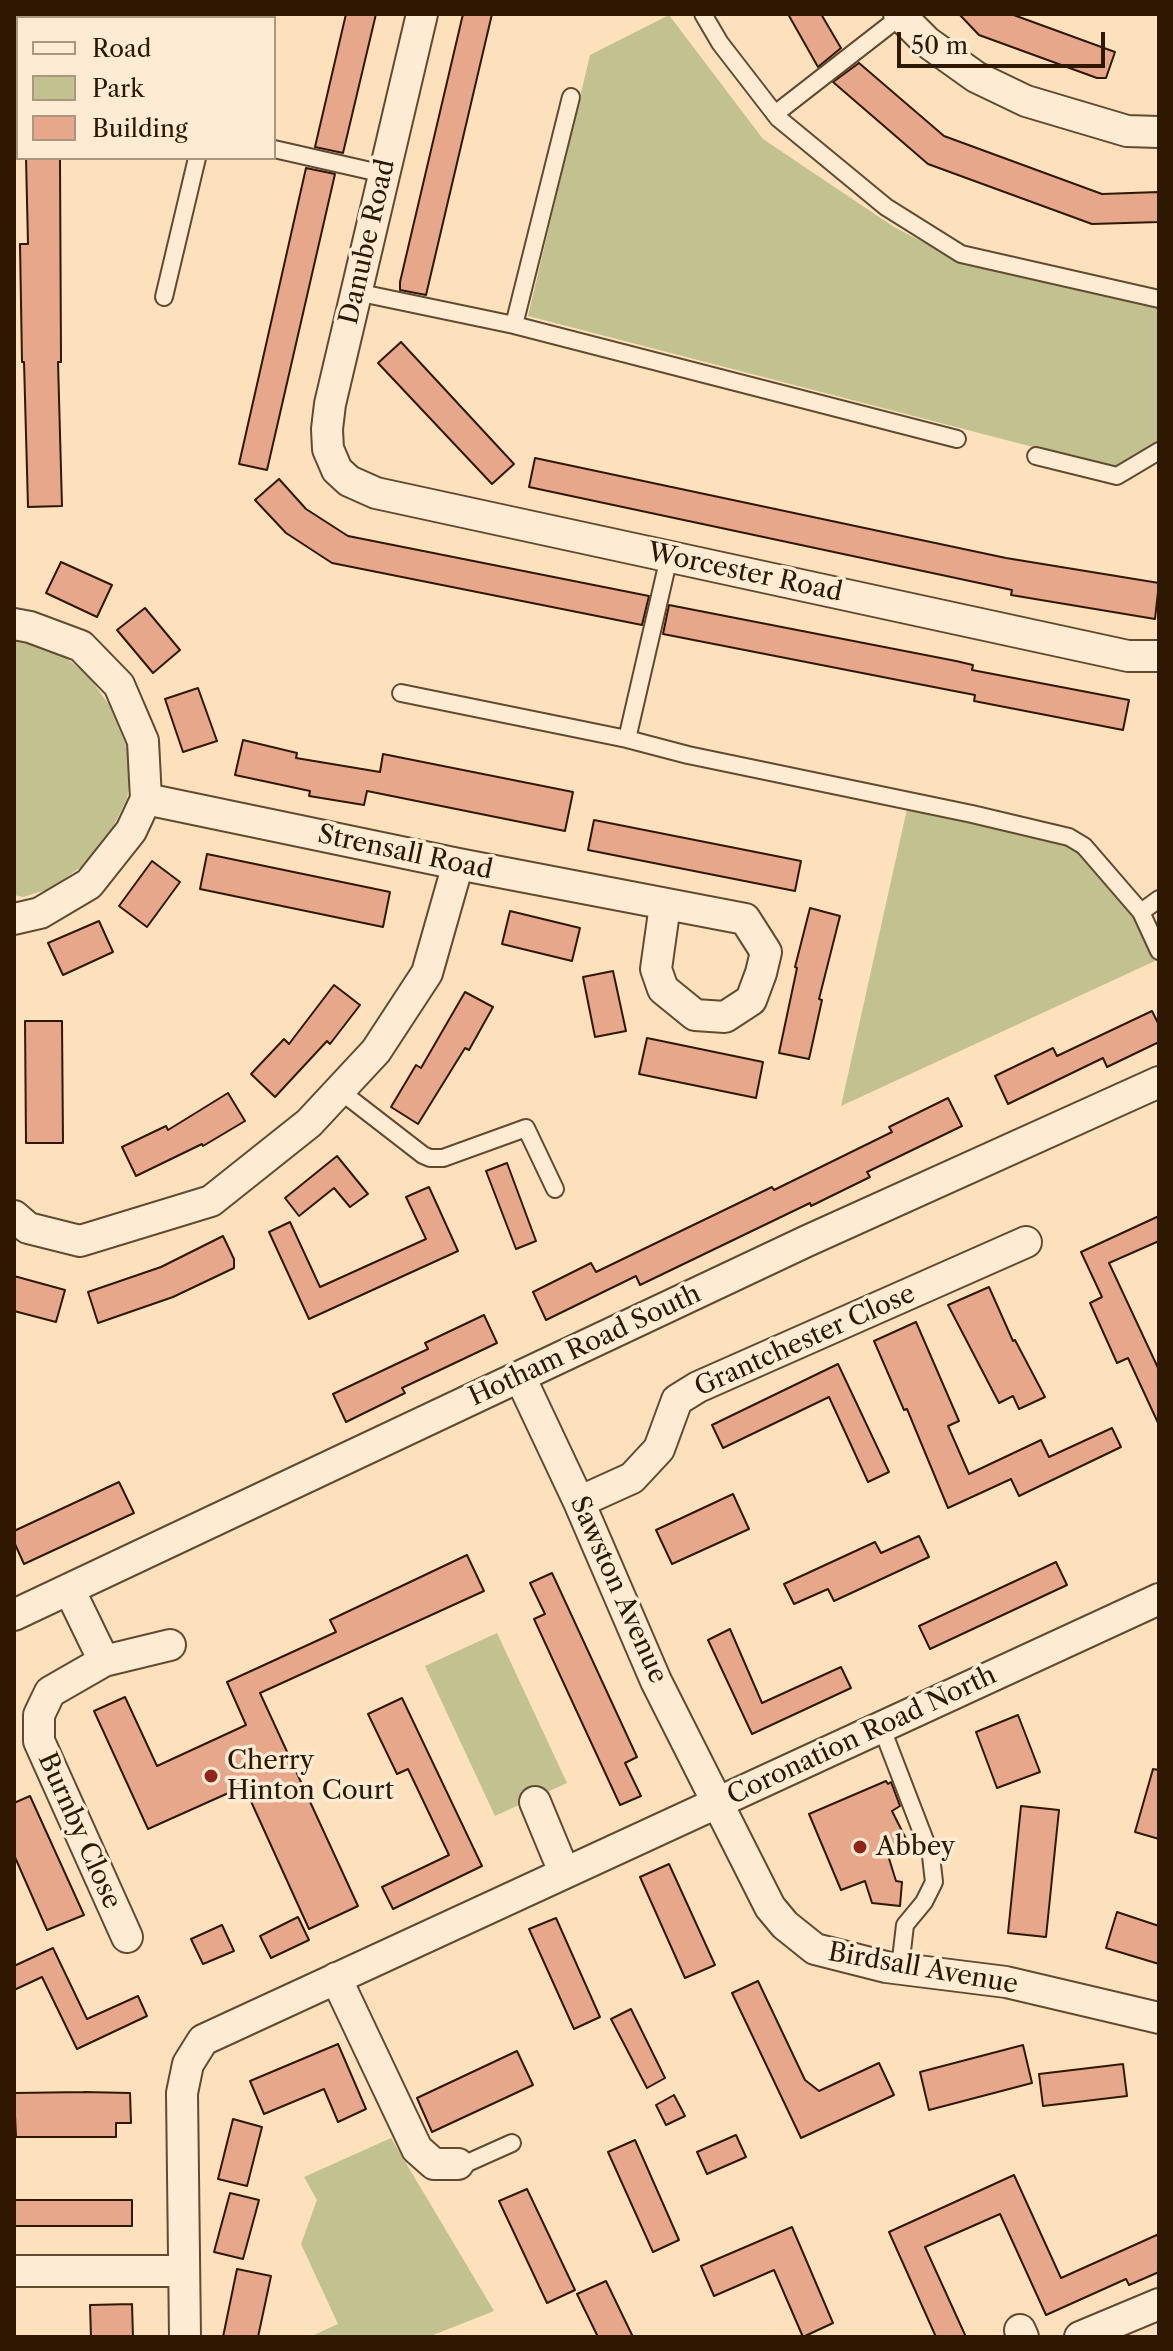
<!DOCTYPE html>
<html>
<head>
<meta charset="utf-8">
<style>
  body { margin:0 }
  #map { position:relative; width:1173px; height:2351px; overflow:hidden; background:#fce1bc; font-family:"Libre Caslon Text",serif }
  canvas { display:block }
  .frame { position:absolute; inset:0; border:16px solid #2f1802; pointer-events:none }
  .legend { position:absolute; left:16px; top:16px; width:260px; height:144px; box-sizing:border-box; background:#fdecd3; border:2px solid #ab977f; margin:0; padding:10px 14px; list-style:none; font-size:24px; color:#2f1802 }
  .legend li { display:flex; align-items:center; gap:16px; height:40px }
  .legend b { width:40px; border:2px solid #ab977f }
  .scale { position:absolute; left:897px; top:32px; width:208px; height:36px; box-sizing:border-box; border:4px solid #2f1802; border-top:0; padding-left:10px; font-size:24px; line-height:28px; white-space:nowrap; color:#2f1802; -webkit-text-stroke:6px #fdecd3; paint-order:stroke }
</style>
</head>
<body>
<div id="map">
<canvas width="1173" height="2351"></canvas>
<div class="frame"></div>
<ul class="legend">
<li><b style="height:10px;background:#fdecd3"></b>Road</li>
<li><b style="height:22px;background:#c1c28f"></b>Park</li>
<li><b style="height:22px;background:#e6a78b"></b>Building</li>
</ul>
<div class="scale">50 m</div>
</div>
<script>
const c = document.querySelector('canvas').getContext('2d');
c.lineJoin = 'round';
function fillPath(path, color) { c.fillStyle = color; c.fill(path, 'evenodd'); }
const toPath = rows => new Path2D(rows.map(r => 'M' + r).join(''));
function strokePath(path, color, width, dash) { c.strokeStyle = color; c.lineWidth = width; c.lineCap = dash ? 'butt' : 'round'; c.setLineDash(dash || []); c.stroke(path); }
function label(font, color, halo, rows, align = 'center') {
  c.font = font + ' "Libre Caslon Text",serif'; c.lineWidth = 7; c.setLineDash([]); c.textBaseline = 'middle'; c.strokeStyle = halo; c.fillStyle = color; for (const [text, x, y, turn = 0] of rows) {
    c.save(); c.translate(x, y); c.rotate((+turn || 0) * Math.PI / 180); c.textAlign = isNaN(turn) ? turn : align; if (halo) c.strokeText(text, 0, 0); c.fillText(text, 0, 0); c.restore();
  }
}
fillPath(toPath([
  [669,15,763,139,894,227,959,261,1159,307,1159,444,1118,469,528,316,590,55],
  [31,640,52,647,88,675,109,705,128,750,131,771,127,799,108,837,81,867,49,889,23,897,14,895,14,641],
  [907,809,1070,844,1138,922,1155,961,841,1106],
  [497,1633,567,1783,495,1816,425,1666],
  [391,2138,494,2311,428,2337,315,2337,314,2335,338,2324,301,2244,317,2200,304,2177]
]), '#c1c28f');
const building = toPath([
  [346,14,376,14,343,153,315,147,346,14],
  [463,14,492,14,426,295,400,290,400,282,463,14],
  [788,14,821,14,841,48,818,67,788,14],
  [959,14,1011,14,1115,52,1106,78,1097,78,979,35,959,14],
  [859,63,944,136,1102,194,1159,192,1159,222,1092,224,928,164,833,82,859,63],
  [26,158,60,158,61,362,58,362,62,506,28,507,24,362,22,362,20,244,28,244,26,158],
  [306,168,335,174,267,470,239,464,306,168],
  [401,342,514,464,492,484,378,363,401,342],
  [535,458,1006,558,1159,583,1155,619,1011,595,1012,590,529,487,535,458],
  [279,479,306,509,348,536,649,596,642,625,332,563,286,533,255,500,279,479],
  [61,562,112,585,97,617,46,593,61,562],
  [669,605,956,661,973,665,972,670,1129,700,1123,730,974,701,975,695,949,690,663,634,669,605],
  [145,608,180,650,153,673,117,630,145,608],
  [198,688,217,741,183,752,165,699,198,688],
  [243,740,297,753,296,758,380,772,383,754,573,792,565,831,367,791,364,805,309,796,310,791,235,775,243,740],
  [594,820,801,861,795,891,588,850,594,820],
  [207,854,390,892,383,927,200,889,207,854],
  [152,861,180,882,147,927,119,906,152,861],
  [810,908,840,916,819,999,822,1000,809,1059,779,1053,797,968,795,967,810,908],
  [510,911,580,928,572,961,502,944,510,911],
  [99,921,113,952,63,975,48,943,99,921],
  [613,971,626,1031,595,1037,583,977,613,971],
  [334,985,360,1005,330,1044,327,1041,275,1097,251,1074,284,1039,289,1044,334,985],
  [465,992,493,1007,469,1050,465,1048,418,1124,391,1107,416,1065,421,1068,465,992],
  [1152,1011,1159,1025,1159,1042,1107,1067,1103,1058,1008,1104,995,1076,1053,1048,1057,1056,1152,1011],
  [25,1021,62,1021,63,1143,26,1143,25,1021],
  [647,1038,763,1062,756,1098,639,1074,647,1038],
  [228,1093,245,1121,203,1146,202,1144,136,1176,122,1147,166,1126,168,1130,228,1093],
  [948,1098,962,1126,867,1172,870,1177,811,1206,810,1203,640,1285,636,1276,546,1320,533,1292,591,1263,596,1272,772,1187,774,1190,892,1132,889,1127,948,1098],
  [337,1156,368,1194,350,1207,334,1188,299,1216,285,1198,337,1156],
  [507,1163,536,1241,516,1249,486,1171,507,1163],
  [429,1187,458,1251,309,1319,269,1232,290,1222,320,1287,426,1239,406,1197,429,1187],
  [1159,1216,1159,1241,1109,1263,1159,1370,1159,1425,1128,1358,1117,1363,1090,1303,1102,1297,1081,1252,1159,1216],
  [223,1236,234,1259,234,1268,173,1297,98,1323,88,1292,161,1267,223,1236],
  [14,1276,65,1290,56,1322,14,1311,14,1276],
  [989,1287,1013,1341,1015,1340,1045,1397,1019,1409,1013,1396,999,1403,948,1305,989,1287],
  [484,1315,497,1343,402,1388,405,1393,346,1422,333,1394,428,1349,425,1343,484,1315],
  [916,1322,959,1421,948,1426,969,1474,1041,1440,1049,1457,1112,1428,1121,1447,1019,1496,1011,1479,948,1508,907,1409,904,1410,874,1341,916,1322],
  [838,1364,889,1472,868,1482,829,1397,723,1448,712,1425,838,1364],
  [119,1482,134,1513,24,1564,14,1542,14,1531,119,1482],
  [733,1494,749,1529,672,1564,656,1530,733,1494],
  [919,1536,929,1557,834,1601,828,1589,794,1604,784,1584,875,1542,881,1553,919,1536],
  [467,1555,484,1591,260,1693,358,1906,309,1929,244,1786,148,1829,94,1711,125,1697,157,1766,246,1725,227,1682,336,1632,330,1620,467,1555],
  [1056,1562,1067,1585,930,1649,919,1626,1056,1562],
  [552,1573,637,1757,625,1763,641,1796,620,1805,534,1619,545,1614,530,1583,552,1573],
  [730,1629,762,1703,841,1667,851,1688,752,1734,708,1640,730,1629],
  [402,1698,482,1866,393,1909,382,1887,449,1855,408,1769,397,1774,368,1714,402,1698],
  [1018,1715,1040,1772,997,1788,976,1732,1018,1715],
  [1153,1769,1159,1770,1159,1839,1135,1832,1153,1769],
  [886,1781,888,1784,891,1782,900,1806,892,1811,907,1841,887,1852,896,1881,902,1882,900,1906,872,1903,865,1881,841,1890,809,1814,886,1781],
  [30,1796,84,1915,47,1930,14,1855,14,1803,30,1796],
  [1021,1806,1059,1810,1046,1937,1008,1933,1021,1806],
  [669,1864,715,1965,685,1978,640,1877,669,1864],
  [1117,1912,1159,1926,1159,1964,1106,1948,1117,1912],
  [298,1917,309,1940,271,1958,260,1936,298,1917],
  [556,1918,600,2017,574,2029,529,1929,556,1918],
  [222,1925,234,1951,203,1964,191,1939,222,1925],
  [53,1948,87,2019,138,1996,147,2016,77,2049,42,1977,14,1990,14,1966,53,1948],
  [758,1981,805,2080,819,2091,879,2063,894,2095,801,2138,732,1993,758,1981],
  [631,2009,665,2078,647,2088,611,2019,631,2009],
  [338,2044,366,2109,338,2122,324,2089,264,2114,250,2081,338,2044],
  [1023,2045,1032,2083,929,2110,920,2072,1023,2045],
  [517,2051,533,2085,432,2132,417,2098,517,2051],
  [1123,2064,1127,2096,1043,2106,1039,2074,1123,2064],
  [84,2092,130,2093,131,2123,116,2123,116,2137,16,2137,14,2093,84,2092],
  [674,2095,685,2116,666,2125,656,2105,674,2095],
  [233,2119,262,2127,247,2186,218,2179,233,2119],
  [736,2135,746,2157,707,2174,697,2152,736,2135],
  [635,2140,679,2240,653,2252,608,2152,635,2140],
  [1014,2175,1061,2278,1159,2234,1159,2272,1129,2285,1126,2279,1046,2315,1000,2214,925,2247,966,2337,936,2337,889,2232,1014,2175],
  [527,2189,575,2290,547,2303,499,2201,527,2189],
  [230,2193,259,2200,243,2259,214,2252,230,2193],
  [14,2200,132,2200,132,2226,14,2226,14,2200],
  [792,2227,833,2323,803,2337,774,2270,714,2296,701,2266,792,2227],
  [237,2269,271,2276,258,2337,223,2337,237,2269],
  [606,2281,618,2306,633,2337,598,2337,577,2294,606,2281],
  [132,2304,133,2337,91,2337,90,2305,132,2304]
]);
fillPath(building, '#e6a78b');
strokePath(building, '#2f1802', 2);
const lane = toPath([
  [703,14,720,43,778,118,886,207,961,254,1159,299],
  [233,18,234,14],
  [775,114,901,16],
  [274,149,384,174],
  [356,292,514,325,957,439],
  [164,297,197,158],
  [514,325,571,97],
  [1036,456,1117,476,1159,451],
  [669,557,627,739,688,755,972,814,1069,837,1084,846,1141,912,1159,951],
  [401,693,627,739],
  [1141,912,1159,899],
  [339,1090,423,1155,430,1158,443,1158,526,1128,555,1189],
  [881,1726,931,1856,934,1882,924,1902,905,1925,900,1968],
  [458,2164,465,2164,512,2143]
]);
const street = toPath([
  [422,14,330,404,327,429,328,449,337,470,349,481,376,493,1128,656,1159,656],
  [899,14,927,42,976,77,1026,101,1127,131,1159,132],
  [14,624,30,627,81,646,119,685,143,741,146,799,131,831,89,884,40,913,14,919],
  [146,799,458,864,745,919,766,952,761,973,751,1000,725,1017,695,1015,663,989,656,969,665,905],
  [14,1216,28,1228,80,1241,211,1201,309,1123,376,1051,427,973,458,864],
  [520,1377,579,1502,656,1681,770,1907,785,1925,815,1949,886,1967,1006,1982,1159,2018],
  [579,1502,632,1478,659,1449,677,1400,698,1387,1026,1242],
  [69,1589,104,1661],
  [14,1615,807,1241,1159,1082],
  [535,1802,564,1872],
  [127,1937,39,1741,39,1715,50,1692,104,1661,170,1645],
  [336,1978,417,2149,434,2164,458,2164],
  [14,2271,184,2271],
  [1020,2330,1023,2337],
  [185,2337,182,2093,188,2064,203,2040,1159,1599],
  [1080,2337,1159,2304]
]);
strokePath(lane, '#624a30', 20);
strokePath(street, '#624a30', 34);
strokePath(lane, '#fdecd3', 16);
strokePath(street, '#fdecd3', 30);
for (const [x, y, r, color] of [
  [211,1776,8,"#8f2418"],
  [860,1847,8,"#8f2418"]
]) { const dot = new Path2D(); dot.arc(x, y, r, 0, 2 * Math.PI); c.fillStyle = color; c.fill(dot); strokePath(dot, '#fdecd3', 3); }
label('26px', '#2f1802', '#fdecd3', [
  ["Danube Road",368,242,-77],
  ["Worcester Road",745,573,12],
  ["Strensall Road",405,853,12],
  ["Grantchester Close",805,1341,-24],
  ["Hotham Road South",585,1346,-25],
  ["Sawston Avenue",618,1590,66],
  ["Coronation Road North",862,1736,-25],
  ["Burnby Close",79,1831,66],
  ["Birdsall Avenue",923,1969,10]
]);
label('26px', '#2f1802', '#fdecd3', [
  ["Cherry",227,1761],
  ["Hinton Court",227,1791],
  ["Abbey",876,1847]
], 'left');
</script>
</body>
</html>
